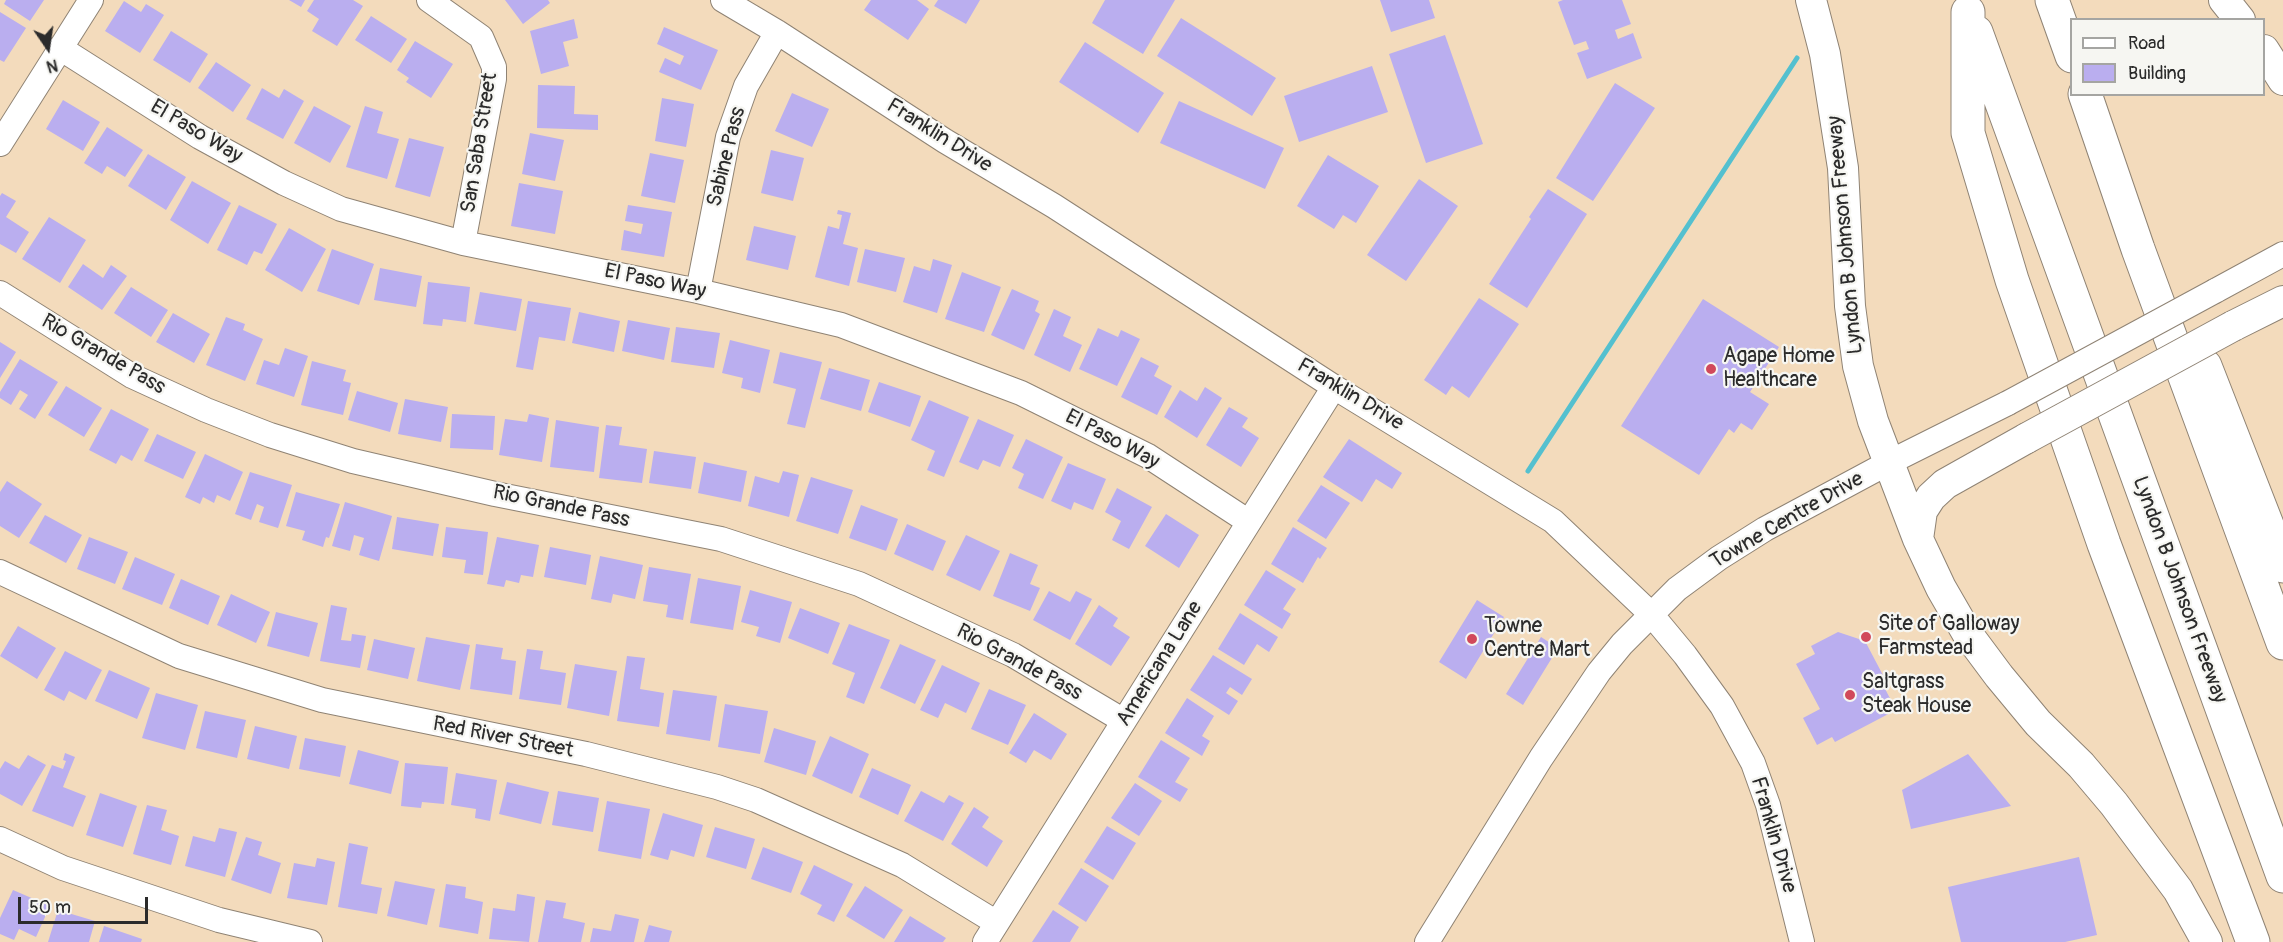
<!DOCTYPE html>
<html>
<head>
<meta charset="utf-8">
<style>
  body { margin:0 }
  #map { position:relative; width:2283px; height:942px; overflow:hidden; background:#f3dbbc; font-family:Pangolin,sans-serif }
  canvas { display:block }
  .legend { position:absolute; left:2070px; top:18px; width:195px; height:78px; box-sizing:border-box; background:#f6f6f2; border:2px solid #a5a5a2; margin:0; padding:8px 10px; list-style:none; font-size:18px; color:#2b2b2b }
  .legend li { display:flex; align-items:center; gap:12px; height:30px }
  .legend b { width:30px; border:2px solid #a5a5a2 }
  .north { position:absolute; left:18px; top:18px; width:60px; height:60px; -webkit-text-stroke:4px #f6f6f2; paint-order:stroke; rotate:167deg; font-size:16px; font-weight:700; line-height:24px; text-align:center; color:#2b2b2b }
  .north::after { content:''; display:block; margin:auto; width:21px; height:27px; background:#2b2b2b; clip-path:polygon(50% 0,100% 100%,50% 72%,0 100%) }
  .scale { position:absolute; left:18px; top:897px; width:130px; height:27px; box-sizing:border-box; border:3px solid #2b2b2b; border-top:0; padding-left:8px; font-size:18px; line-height:21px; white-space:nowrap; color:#2b2b2b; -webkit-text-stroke:4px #f6f6f2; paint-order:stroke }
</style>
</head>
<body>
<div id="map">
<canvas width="2283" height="942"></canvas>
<ul class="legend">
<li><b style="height:8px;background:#fff"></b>Road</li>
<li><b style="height:16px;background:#baaeef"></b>Building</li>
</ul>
<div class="north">N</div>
<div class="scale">50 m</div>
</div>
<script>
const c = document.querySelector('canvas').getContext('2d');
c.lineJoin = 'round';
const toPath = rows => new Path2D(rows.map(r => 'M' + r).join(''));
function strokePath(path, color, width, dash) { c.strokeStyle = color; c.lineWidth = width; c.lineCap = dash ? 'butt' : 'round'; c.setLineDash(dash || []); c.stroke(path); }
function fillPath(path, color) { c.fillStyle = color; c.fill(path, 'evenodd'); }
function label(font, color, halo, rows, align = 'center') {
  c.font = font + ' Pangolin,sans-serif'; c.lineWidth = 4.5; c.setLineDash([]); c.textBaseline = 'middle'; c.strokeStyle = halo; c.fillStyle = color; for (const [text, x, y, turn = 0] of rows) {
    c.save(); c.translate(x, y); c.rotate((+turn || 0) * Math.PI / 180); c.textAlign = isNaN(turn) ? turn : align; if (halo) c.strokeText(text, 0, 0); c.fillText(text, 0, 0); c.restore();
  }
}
strokePath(toPath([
  [1528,471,1797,58]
]), '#54c0cf', 5);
fillPath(toPath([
  [6,0,44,0,30,21,4,4],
  [289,0,305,0,301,7],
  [314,0,353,0,363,6,337,46,312,31,319,19,307,11],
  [505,0,548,0,550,3,523,24],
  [871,0,917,0,929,9,908,40,864,10],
  [938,0,980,0,966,24,934,6],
  [1105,0,1175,0,1143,54,1092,23],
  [1380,0,1429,0,1435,18,1391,32],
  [1563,0,1622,0,1631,24,1615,30,1618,39,1633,33,1642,58,1587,79,1577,53,1589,49,1586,41,1574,45,1558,2],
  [124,1,141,12,146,4,164,15,140,53,105,31],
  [0,12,26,28,4,62,0,60],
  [371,16,407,39,391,63,355,40],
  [1181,18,1276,78,1252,116,1157,56],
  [574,19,578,38,563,42,569,66,541,74,530,31],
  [664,27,718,50,701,90,659,72,665,58,680,65,684,56,657,44],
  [171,31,208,54,190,83,153,60],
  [1445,35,1483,144,1426,163,1389,54],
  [415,41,453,64,431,98,406,82,409,78,397,70],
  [1085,42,1164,93,1138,133,1059,82],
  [216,62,251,85,233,112,198,88],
  [1372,66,1388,112,1299,142,1284,96],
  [1615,83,1655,108,1593,201,1556,178],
  [538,85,575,86,574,114,598,115,598,130,537,128],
  [262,88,279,98,284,89,304,101,283,139,246,119],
  [792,93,829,109,812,147,775,131],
  [662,98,694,104,686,147,655,141],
  [63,100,100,122,83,151,46,129],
  [1179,101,1284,148,1265,189,1160,143],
  [314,106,351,126,330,163,294,143],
  [365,106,383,112,377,133,399,139,387,179,346,167],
  [107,127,143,150,125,177,107,166,102,174,84,163],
  [530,133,564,140,555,181,522,174],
  [409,138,444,147,430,197,395,187],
  [771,150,804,158,793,201,761,193],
  [650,153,684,160,675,203,641,196],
  [148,154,186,177,166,210,128,186],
  [1328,155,1379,186,1356,223,1343,215,1334,229,1297,206],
  [1419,179,1458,206,1406,281,1367,255],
  [192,181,231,203,208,244,170,220],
  [519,183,563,191,555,234,511,226],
  [1548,189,1587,214,1527,308,1489,284,1531,219,1529,217],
  [2,193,16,201,6,217,29,232,16,253,0,244,0,196],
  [239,205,277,224,262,254,254,251,247,265,217,250],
  [628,205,672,212,664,257,621,250,624,230,641,234,643,224,625,221],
  [838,210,851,213,843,244,858,248,849,286,815,277,828,226,839,229,842,215,837,214],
  [49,217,86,240,60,283,22,259],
  [754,226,796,236,788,270,746,260],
  [289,228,326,249,302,292,265,270],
  [332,249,374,264,359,305,317,291],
  [865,249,905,258,896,292,857,282],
  [933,259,952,265,937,313,903,302,914,266,930,271],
  [83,264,103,278,111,265,127,276,102,310,68,287],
  [380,268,422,276,416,307,374,300],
  [962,272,1001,287,984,332,945,319],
  [428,282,470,287,466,322,443,319,442,326,423,324],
  [131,287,168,310,151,337,114,313],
  [1012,289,1039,301,1035,311,1040,314,1024,350,991,335],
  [480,292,522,299,516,331,474,324],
  [1479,298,1519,324,1469,398,1452,386,1446,395,1424,380],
  [1703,299,1779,347,1750,392,1769,404,1752,430,1741,423,1734,433,1729,429,1699,475,1621,426],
  [528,301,571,308,565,341,539,337,533,370,516,367],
  [1054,309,1071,317,1063,336,1082,345,1070,372,1034,355],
  [579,312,620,321,614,352,572,343],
  [173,313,210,334,194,363,156,342],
  [226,317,245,324,243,330,263,339,245,381,206,365],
  [628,320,670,328,664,360,622,351],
  [676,327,720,333,714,368,671,362],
  [1098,328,1118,337,1121,330,1140,339,1117,386,1079,369],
  [730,340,770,350,760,393,741,388,743,378,722,373],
  [0,342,16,352,0,378],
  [285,348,308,356,294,397,256,384,264,360,279,365],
  [780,352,822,362,805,428,787,424,796,389,773,383],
  [1141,357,1159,366,1154,376,1172,386,1157,415,1121,397],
  [20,359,58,382,35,419,19,409,28,395,20,390,11,405,0,398,0,392],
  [312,361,346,370,343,381,351,383,343,415,301,405],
  [829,368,870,380,861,411,820,399],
  [879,382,921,396,910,427,868,412],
  [66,386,102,408,84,437,48,415],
  [1205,387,1222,398,1197,438,1164,417,1180,390,1197,401],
  [357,391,398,403,390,432,348,420],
  [405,399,448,407,441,442,398,434],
  [929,400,969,417,944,477,927,470,935,451,911,440],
  [1229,407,1248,418,1242,427,1259,438,1241,467,1206,445],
  [111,409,149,429,132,461,121,455,116,464,89,450],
  [452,414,495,416,493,450,450,448],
  [529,414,549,418,542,462,499,455,505,419,527,422],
  [978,419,1014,435,1000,467,983,460,978,470,959,462],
  [556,420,599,427,594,472,550,467],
  [606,425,622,427,619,445,647,449,642,483,599,478],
  [157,434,196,452,183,479,144,461],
  [1026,439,1063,457,1043,499,1018,488,1024,474,1012,468],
  [1349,439,1402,473,1392,489,1376,479,1362,502,1323,477],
  [654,451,696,457,691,489,649,483],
  [205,454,243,472,230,501,217,495,214,503,203,497,200,504,185,497],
  [704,462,747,471,741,502,698,493],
  [1068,463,1106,479,1093,510,1074,502,1071,510,1051,501],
  [783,471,799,475,789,517,748,506,755,476,779,483],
  [250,472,292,485,278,528,259,522,264,507,257,504,251,520,235,514],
  [811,477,853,490,838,534,796,521],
  [7,481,42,504,19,538,0,526,0,492],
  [1321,485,1350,503,1326,539,1297,521],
  [1117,488,1152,507,1129,549,1112,540,1121,521,1105,512],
  [296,492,340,504,329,538,326,537,323,547,302,540,305,531,286,526],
  [345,502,392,516,379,561,359,555,364,538,354,535,350,551,332,546],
  [861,505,898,519,886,551,849,538],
  [1166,514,1199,535,1179,568,1145,546],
  [45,515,82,535,66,563,29,543],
  [397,517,439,524,433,556,392,549],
  [907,524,946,541,933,571,894,554],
  [446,527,488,532,483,575,464,573,466,560,442,557],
  [1293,527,1327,548,1320,559,1318,557,1303,583,1271,564],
  [966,535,1000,551,980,591,946,575],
  [89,537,128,552,115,584,77,569],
  [497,537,539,545,533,577,521,575,519,583,506,580,504,587,487,584],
  [550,547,591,555,586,585,544,577],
  [1010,553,1038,565,1030,584,1040,588,1030,611,993,596],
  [600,556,643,565,635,599,613,594,611,603,591,599],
  [135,557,175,574,162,605,122,589],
  [649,567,691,574,683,620,666,617,668,605,643,601],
  [1266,570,1296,589,1283,609,1291,614,1282,629,1244,605],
  [698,578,741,586,733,630,690,623],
  [181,579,220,596,208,625,169,608],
  [750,590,792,602,780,643,756,636,759,627,741,622],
  [1049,591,1070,602,1076,591,1092,599,1070,640,1033,620],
  [231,594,270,612,256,643,217,625],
  [1477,600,1504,617,1466,679,1439,662],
  [331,605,347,608,341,640,351,641,352,634,366,636,360,668,320,661],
  [1099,605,1118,618,1113,626,1130,637,1111,666,1075,644],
  [800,608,840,623,828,654,788,638],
  [276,612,318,623,309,657,267,646],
  [1240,613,1278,637,1269,652,1257,644,1244,665,1218,649],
  [849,624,890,640,864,704,846,697,855,673,832,664],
  [18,626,56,648,37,679,0,656],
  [1838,632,1865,641,1885,679,1881,681,1896,710,1835,742,1832,737,1817,745,1803,718,1820,709,1796,664,1815,654,1811,646],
  [426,637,470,645,460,690,417,681],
  [1541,637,1558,648,1523,705,1506,694],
  [374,639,415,648,408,679,367,670],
  [476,644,503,648,501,659,516,661,512,695,470,689],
  [900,644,936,660,915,704,880,688],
  [527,649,543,651,540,669,566,673,561,705,519,699],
  [65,651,102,670,86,700,69,691,64,701,44,690],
  [1213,655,1252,679,1242,695,1230,687,1226,693,1238,701,1229,715,1190,690],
  [627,656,645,658,640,689,664,693,659,727,617,721],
  [575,664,617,671,609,716,567,708],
  [942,665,980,683,966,713,945,703,938,718,920,710],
  [109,670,150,688,137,719,95,701],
  [989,689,1026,705,1008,745,971,729],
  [673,690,717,696,710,741,666,734],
  [156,693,198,705,185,750,142,738],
  [1187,698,1214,716,1202,736,1210,741,1202,756,1165,733],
  [725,704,768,711,760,754,718,747],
  [205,711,246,720,237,758,196,748],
  [1034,713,1067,734,1051,760,1034,750,1026,763,1009,753],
  [255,726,297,736,289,769,247,759],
  [774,728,816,741,806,775,764,762],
  [830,736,869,754,852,794,812,776],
  [305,738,346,746,340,777,299,769],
  [1161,740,1190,758,1175,782,1188,789,1180,802,1138,777],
  [358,750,399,761,391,794,349,784],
  [65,753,75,757,63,787,86,796,73,827,32,811,52,765,63,769,66,761,63,760],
  [1968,754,2011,806,1911,829,1902,790],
  [28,755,46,765,22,806,0,794,0,769,5,761,19,769],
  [405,763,448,767,444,804,422,802,421,808,401,806],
  [872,768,911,785,898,815,859,797],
  [456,773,497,780,490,821,475,818,476,809,451,805],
  [507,782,549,792,541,824,499,814],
  [1135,783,1162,801,1139,836,1111,818],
  [558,791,599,798,593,832,552,825],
  [921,791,944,803,949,795,964,803,943,841,904,821],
  [100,793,137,806,123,847,86,835],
  [607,801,650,809,641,859,598,851],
  [147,805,167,810,161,830,179,836,171,865,133,854],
  [974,807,989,817,982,827,1003,841,987,867,951,844],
  [663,813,703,825,694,857,671,850,668,860,650,855],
  [1107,826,1136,843,1113,880,1084,862],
  [715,827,755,839,746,869,706,857],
  [219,828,237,832,225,877,185,866,193,836,215,842],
  [246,837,262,842,258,855,281,863,271,894,231,880],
  [349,843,368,847,361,884,382,888,377,914,338,907],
  [763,847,803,862,791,893,751,879],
  [2079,857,2097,935,2065,942,1961,942,1948,887],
  [317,858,335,862,327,905,287,898,294,863,315,867],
  [814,865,853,884,834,922,817,914,822,905,800,894],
  [1081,868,1109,886,1086,922,1058,904],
  [395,881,435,889,427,925,387,916],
  [446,884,466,887,465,898,483,902,478,934,439,927],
  [865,886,903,910,884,939,846,916],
  [13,890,50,906,36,937,19,929,14,940,0,934,0,918],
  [517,894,535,897,529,942,489,939,493,908,515,911],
  [546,900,566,903,563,918,585,923,581,942,538,942],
  [58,910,95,921,89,942,48,942],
  [1053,910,1079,927,1070,942,1032,942],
  [615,914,639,919,634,942,590,942,593,928,611,931],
  [910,916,946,938,943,942,894,942],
  [649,925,672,931,669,942,644,942],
  [104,926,142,939,141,942,99,942]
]), '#baaeef');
const minor = toPath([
  [429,0,481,37,494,67,494,79,463,243],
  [723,0,777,32,945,141,1054,206,1334,387,1553,521,1651,614,1685,655,1722,706,1753,763,1768,805,1802,942],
  [60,48,200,137,284,183,341,209,463,243,698,291,841,325,1021,393,1148,456,1249,522],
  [0,144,91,0],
  [698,291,728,137,746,86,777,32],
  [2215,291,2283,254],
  [0,293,132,376,206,410,270,435,353,461,495,494,721,539,859,584,1013,655,1124,721],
  [0,572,179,656,322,700,586,754,717,787,756,800,902,865,997,923],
  [0,839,63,868,219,920,310,942],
  [985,942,1334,387],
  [1427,942,1541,758,1599,672,1622,644,1677,589,1719,558,1765,529,1888,463,2008,403]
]);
const major = toPath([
  [1811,0,1825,54,1843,168,1850,306,1858,366,1873,421,1918,539,1941,588,1967,633,1999,676,2038,723,2081,765,2114,804,2178,890,2207,942],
  [2224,0,2240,20],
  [2264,50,2283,80],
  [2233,326,2283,301],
  [1918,539,1922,511,1931,497,1945,484,2027,438]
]);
const highway = toPath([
  [2052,0,2072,56],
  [1968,12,1968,133,2012,280,2104,544,2253,942],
  [1976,32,2283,876],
  [2085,94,2138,249,2283,643],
  [2205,366,2283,566]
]);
strokePath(minor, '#8f8374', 26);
strokePath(major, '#8f8374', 32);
strokePath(highway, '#8f8374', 35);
strokePath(minor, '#fff', 24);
strokePath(major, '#fff', 30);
strokePath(highway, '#fff', 33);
const minorBridge = toPath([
  [2008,403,2215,291]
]);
const majorBridge = toPath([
  [2027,438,2233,326]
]);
strokePath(minorBridge, '#8f8374', 26, []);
strokePath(majorBridge, '#8f8374', 32, []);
strokePath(minorBridge, '#fff', 24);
strokePath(majorBridge, '#fff', 30);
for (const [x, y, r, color] of [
  [1711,369,6,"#d1495b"],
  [1866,637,6,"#d1495b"],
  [1472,639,6,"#d1495b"],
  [1850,695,6,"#d1495b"]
]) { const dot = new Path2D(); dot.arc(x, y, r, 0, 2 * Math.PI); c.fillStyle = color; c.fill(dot); strokePath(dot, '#f6f6f2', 2); }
label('21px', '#2b2b2b', '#f6f6f2', [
  ["El Paso Way",196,132,31],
  ["Franklin Drive",939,136,32],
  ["San Saba Street",480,143,-81],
  ["Sabine Pass",727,157,-76],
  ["Lyndon B Johnson Freeway",1846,235,-95],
  ["El Paso Way",655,282,12],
  ["Rio Grande Pass",103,355,30],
  ["Franklin Drive",1350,395,31],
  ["El Paso Way",1112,440,28],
  ["Rio Grande Pass",561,507,12],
  ["Towne Centre Drive",1787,521,-30],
  ["Lyndon B Johnson Freeway",2179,590,70],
  ["Rio Grande Pass",1019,663,28],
  ["Americana Lane",1160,664,-58],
  ["Red River Street",503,738,11],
  ["Franklin Drive",1773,835,74]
]);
label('21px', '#2b2b2b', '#f6f6f2', [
  ["Agape Home",1723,357],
  ["Healthcare",1723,381],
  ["Site of Galloway",1878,625],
  ["Farmstead",1878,649],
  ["Towne",1484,627],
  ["Centre Mart",1484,651],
  ["Saltgrass",1862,683],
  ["Steak House",1862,707]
], 'left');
</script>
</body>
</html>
